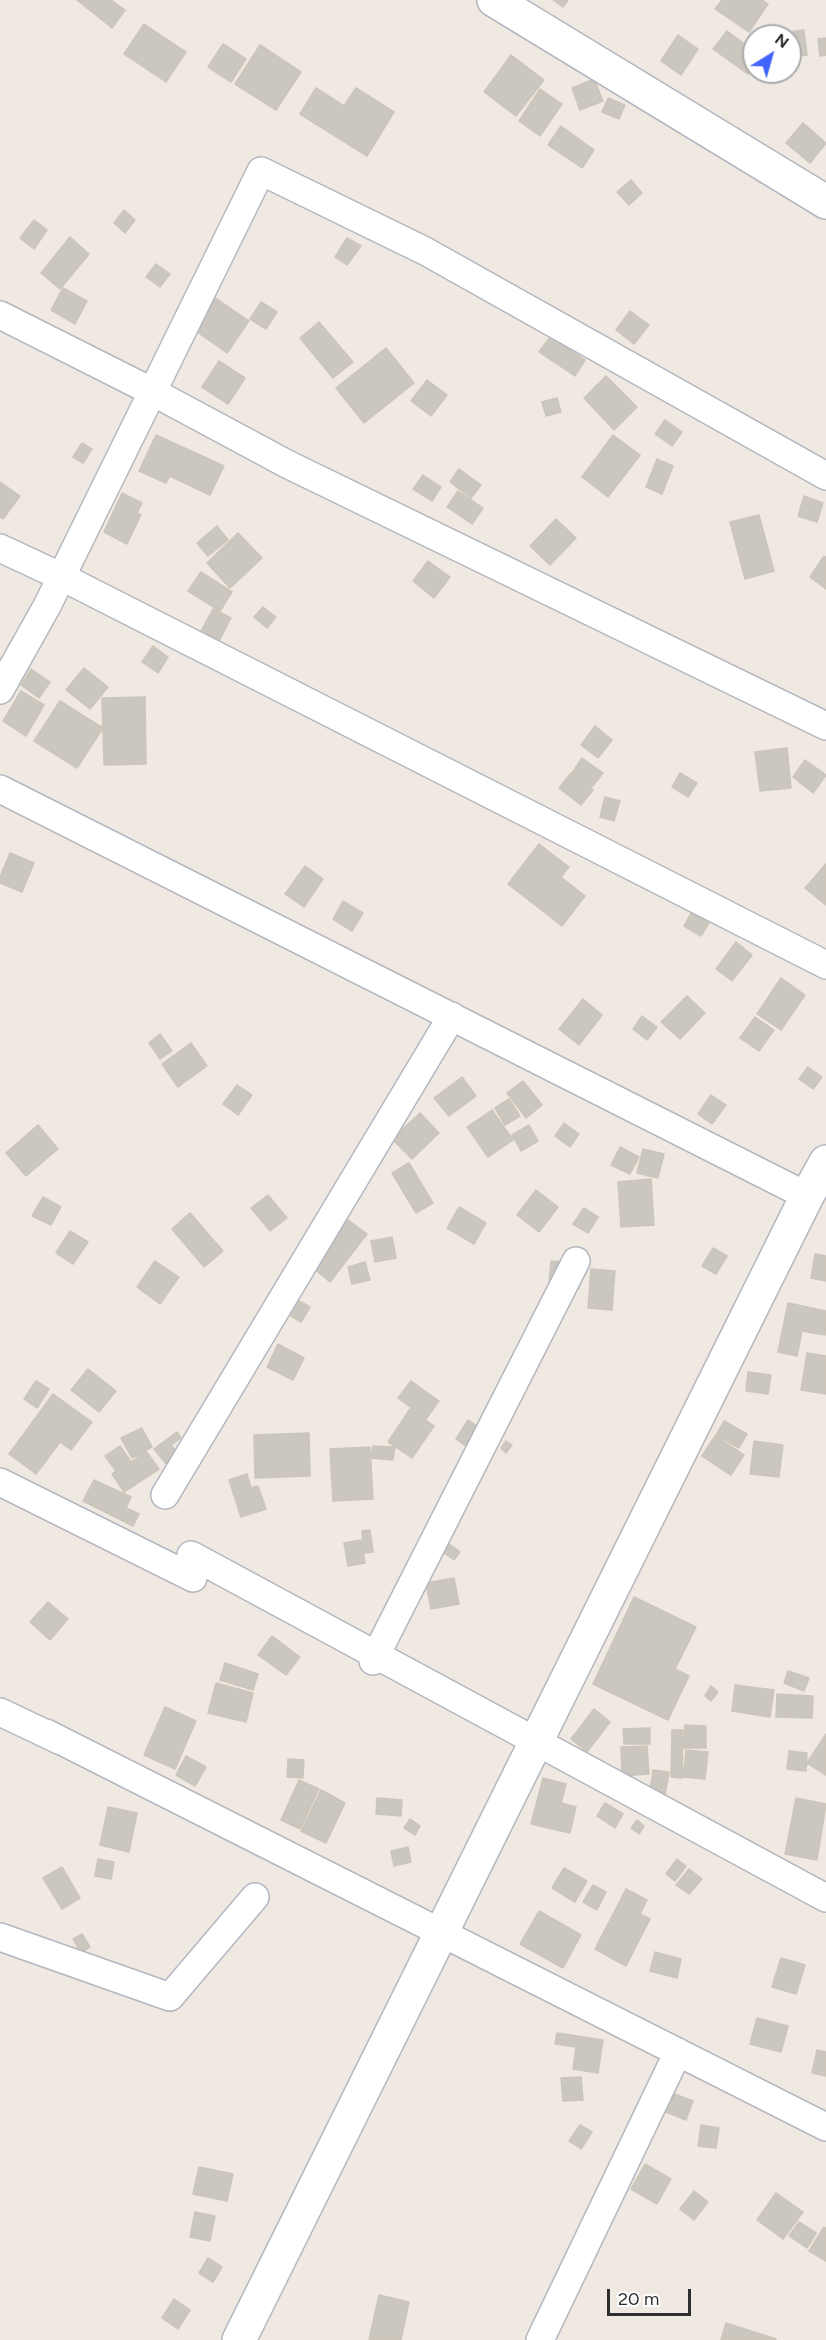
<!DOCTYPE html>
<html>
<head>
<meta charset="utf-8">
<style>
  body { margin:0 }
  #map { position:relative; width:826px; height:2340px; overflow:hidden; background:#efe9e1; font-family:Figtree,sans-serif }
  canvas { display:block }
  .north { position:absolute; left:742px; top:24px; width:60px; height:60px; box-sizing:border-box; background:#fff; border:2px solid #ababab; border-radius:50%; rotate:37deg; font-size:16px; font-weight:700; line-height:24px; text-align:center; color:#2e2e2e }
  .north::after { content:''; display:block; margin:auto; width:21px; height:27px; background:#4264fb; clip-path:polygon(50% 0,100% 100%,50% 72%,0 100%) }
  .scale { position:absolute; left:607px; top:2289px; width:84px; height:27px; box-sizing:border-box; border:3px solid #2e2e2e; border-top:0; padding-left:8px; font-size:18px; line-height:21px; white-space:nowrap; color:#2e2e2e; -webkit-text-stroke:4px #fff; paint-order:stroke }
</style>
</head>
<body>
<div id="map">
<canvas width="826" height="2340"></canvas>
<div class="north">N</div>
<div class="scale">20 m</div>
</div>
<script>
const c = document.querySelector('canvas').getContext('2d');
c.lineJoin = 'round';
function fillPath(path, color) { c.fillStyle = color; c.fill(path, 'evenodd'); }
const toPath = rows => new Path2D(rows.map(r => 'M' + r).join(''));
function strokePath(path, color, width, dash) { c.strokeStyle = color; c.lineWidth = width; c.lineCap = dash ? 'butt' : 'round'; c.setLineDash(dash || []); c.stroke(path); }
const building = toPath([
  [77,0,111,0,125,10,112,28,77,0],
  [553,0,568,0,563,7,553,0],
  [722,0,762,0,768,4,749,32,715,9,722,0],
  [144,24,186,52,166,82,124,54,144,24],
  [804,30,807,55,790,57,790,36,772,36,771,34,804,30],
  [727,31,754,51,754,65,748,74,713,49,727,31],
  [678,35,698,49,681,75,661,61,678,35],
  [826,38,826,55,820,56,818,39,826,38],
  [223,44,246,59,231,82,208,67,223,44],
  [260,45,301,72,276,110,235,84,260,45],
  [511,55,544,80,516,116,484,92,511,55],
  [594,79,603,101,580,110,572,88,594,79],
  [316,88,344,106,356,88,394,112,367,156,300,114,316,88],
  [540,89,562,104,540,136,519,121,540,89],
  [608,98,625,105,619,119,602,112,608,98],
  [803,123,826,143,810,163,786,143,803,123],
  [561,126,594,150,582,168,548,145,561,126],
  [631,180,642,193,629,205,617,192,631,180],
  [124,210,135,220,125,233,114,223,124,210],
  [34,220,47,230,34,249,20,238,34,220],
  [70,237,89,254,60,289,41,273,70,237],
  [347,238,361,246,347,265,335,257,347,238],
  [156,264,170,274,160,287,146,277,156,264],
  [63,288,87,301,75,324,51,310,63,288],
  [214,297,249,321,227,353,193,329,214,297],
  [261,302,277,312,266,329,250,319,261,302],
  [630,311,649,325,634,344,616,330,630,311],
  [319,322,353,362,333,378,300,338,319,322],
  [550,337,585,360,575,376,539,352,550,337],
  [386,348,414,383,364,423,336,388,386,348],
  [219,361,245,378,228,404,202,387,219,361],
  [606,376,637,407,614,430,584,398,606,376],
  [427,380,447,395,431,416,411,401,427,380],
  [557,398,561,412,546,416,542,402,557,398],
  [665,420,682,432,672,446,655,434,665,420],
  [156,435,224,466,210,495,170,476,166,483,139,471,156,435],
  [613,435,640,455,608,497,582,477,613,435],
  [82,443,92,449,83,463,73,457,82,443],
  [657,459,673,466,662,494,646,487,657,459],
  [459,469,481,485,471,498,450,482,459,469],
  [423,475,441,487,432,501,413,489,423,475],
  [0,482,20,496,3,519,0,517,0,482],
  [458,491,483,508,472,524,447,507,458,491],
  [122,493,142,503,137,513,141,515,127,544,104,532,122,493],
  [804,496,823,503,817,522,798,516,804,496],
  [759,515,774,571,745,579,730,522,759,515],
  [556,519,576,538,550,565,530,546,556,519],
  [217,526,228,540,208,556,197,543,217,526],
  [238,533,262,558,230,588,207,563,238,533],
  [824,556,826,557,826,589,810,577,824,556],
  [428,561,450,577,434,598,413,581,428,561],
  [201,572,232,592,220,611,188,591,201,572],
  [263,607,276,617,267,628,254,617,263,607],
  [213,609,231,618,218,643,200,633,213,609],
  [153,646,168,657,158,673,142,662,153,646],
  [84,668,108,687,90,709,66,690,84,668],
  [31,669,50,682,39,698,21,685,31,669],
  [21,691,44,705,26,736,3,721,21,691],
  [145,697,146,764,104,765,102,698,145,697],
  [60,701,103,728,77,768,34,741,60,701],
  [595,726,612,740,598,758,581,745,595,726],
  [787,748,791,788,760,791,755,752,787,748],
  [582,758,603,773,592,787,572,773,582,758],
  [805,760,826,775,813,793,793,777,805,760],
  [571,773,593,790,581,805,559,788,571,773],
  [680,773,697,783,688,797,672,787,680,773],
  [605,797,620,801,614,821,600,817,605,797],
  [539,844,569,867,561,877,585,896,562,926,508,884,539,844],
  [10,853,34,863,22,892,0,883,0,877,10,853],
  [826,864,826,905,805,888,826,864],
  [305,866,323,879,304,907,285,894,305,866],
  [343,901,363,913,352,931,333,919,343,901],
  [691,913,709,923,701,936,684,926,691,913],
  [736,942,752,955,732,981,716,969,736,942],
  [781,978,805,995,781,1030,757,1014,781,978],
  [687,996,705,1013,680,1039,661,1022,687,996],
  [583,999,602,1015,579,1045,559,1029,583,999],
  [642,1016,657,1027,647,1040,633,1029,642,1016],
  [755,1017,774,1030,759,1051,740,1038,755,1017],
  [160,1034,172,1051,160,1059,149,1043,160,1034],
  [191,1043,207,1066,178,1087,162,1064,191,1043],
  [808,1067,822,1077,813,1089,799,1079,808,1067],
  [462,1077,476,1096,449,1116,434,1098,462,1077],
  [523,1081,542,1105,526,1118,507,1093,523,1081],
  [237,1085,252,1095,238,1115,223,1104,237,1085],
  [711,1095,726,1105,712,1124,698,1114,711,1095],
  [509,1099,520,1116,505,1125,495,1108,509,1099],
  [492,1110,513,1140,488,1157,467,1127,492,1110],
  [420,1113,439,1133,412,1159,392,1139,420,1113],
  [564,1123,579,1134,570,1147,555,1136,564,1123],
  [38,1125,58,1149,26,1176,6,1153,38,1125],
  [529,1125,538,1141,521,1151,512,1135,529,1125],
  [620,1147,639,1157,630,1174,611,1165,620,1147],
  [643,1149,664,1154,658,1178,637,1173,643,1149],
  [409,1163,433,1203,416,1213,392,1173,409,1163],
  [651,1179,654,1225,621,1227,618,1182,651,1179],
  [536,1190,558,1207,539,1232,517,1215,536,1190],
  [268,1195,287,1218,270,1231,251,1208,268,1195],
  [43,1197,61,1207,51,1225,32,1216,43,1197],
  [459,1207,486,1223,474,1244,447,1228,459,1207],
  [584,1208,598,1217,588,1233,573,1224,584,1208],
  [190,1213,223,1251,204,1267,172,1229,190,1213],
  [343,1216,367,1234,330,1282,307,1263,343,1216],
  [70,1231,88,1242,73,1264,56,1253,70,1231],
  [392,1237,396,1258,375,1262,371,1241,392,1237],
  [713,1248,727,1256,716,1274,702,1266,713,1248],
  [815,1254,826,1256,826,1281,811,1278,815,1254],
  [155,1261,179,1277,160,1304,137,1287,155,1261],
  [551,1261,581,1263,579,1288,549,1285,551,1261],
  [365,1262,370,1280,352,1284,348,1267,365,1262],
  [591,1269,615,1271,612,1310,588,1308,591,1269],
  [299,1301,310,1307,301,1322,291,1316,299,1301],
  [788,1303,826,1311,825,1335,802,1331,797,1356,778,1352,788,1303],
  [278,1344,304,1358,293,1380,267,1367,278,1344],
  [807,1353,826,1356,826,1394,801,1390,807,1353],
  [88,1369,116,1391,99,1412,71,1390,88,1369],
  [748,1372,771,1375,768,1394,746,1391,748,1372],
  [36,1381,49,1389,37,1408,24,1399,36,1381],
  [411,1381,439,1401,426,1419,398,1398,411,1381],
  [53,1394,92,1422,71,1450,60,1442,36,1474,9,1454,53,1394],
  [410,1409,434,1426,412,1458,388,1442,410,1409],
  [468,1420,486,1432,473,1451,456,1439,468,1420],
  [724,1421,747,1434,739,1448,716,1435,724,1421],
  [142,1428,152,1447,132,1458,121,1438,142,1428],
  [177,1432,181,1438,171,1445,180,1457,168,1466,154,1449,177,1432],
  [309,1433,310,1476,255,1478,254,1435,309,1433],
  [715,1436,744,1455,731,1475,702,1456,715,1436],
  [506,1441,512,1445,506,1453,501,1448,506,1441],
  [754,1441,783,1445,779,1477,750,1474,754,1441],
  [120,1446,131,1462,146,1451,159,1469,124,1492,112,1474,116,1471,105,1456,120,1446],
  [373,1446,395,1447,393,1460,371,1458,373,1446],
  [370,1447,373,1499,333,1501,330,1449,370,1447],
  [247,1474,251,1488,258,1486,266,1509,241,1517,229,1480,247,1474],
  [94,1480,131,1497,126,1508,139,1514,133,1526,83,1501,94,1480],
  [370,1530,373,1552,364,1553,362,1531,370,1530],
  [361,1540,365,1563,348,1566,344,1543,361,1540],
  [449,1544,460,1552,454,1560,443,1552,449,1544],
  [454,1578,459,1604,431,1609,426,1583,454,1578],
  [634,1597,696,1627,675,1669,689,1676,668,1720,593,1684,634,1597],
  [48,1602,68,1619,50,1640,30,1622,48,1602],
  [272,1636,300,1657,286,1675,258,1655,272,1636],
  [225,1663,258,1674,253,1690,220,1680,225,1663],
  [788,1671,809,1678,804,1691,784,1683,788,1671],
  [216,1683,253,1693,246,1722,208,1713,216,1683],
  [735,1685,774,1690,770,1717,732,1711,735,1685],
  [711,1686,718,1692,711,1701,705,1696,711,1686],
  [777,1694,813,1696,812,1718,776,1717,777,1694],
  [165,1707,196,1721,175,1769,144,1755,165,1707],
  [594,1709,610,1722,587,1752,571,1739,594,1709],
  [685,1725,706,1726,706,1748,684,1748,685,1725],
  [650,1728,650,1744,624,1744,623,1729,650,1728],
  [672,1730,683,1730,682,1778,671,1777,672,1730],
  [826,1734,826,1775,807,1763,826,1734],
  [647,1746,649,1774,622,1776,621,1747,647,1746],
  [686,1750,708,1752,705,1779,683,1777,686,1750],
  [789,1751,807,1753,806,1771,787,1769,789,1751],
  [186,1756,206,1767,195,1786,176,1775,186,1756],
  [288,1759,304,1760,303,1778,287,1777,288,1759],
  [653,1770,669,1772,665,1795,650,1792,653,1770],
  [543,1778,566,1784,561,1803,576,1807,570,1833,531,1824,543,1778],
  [299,1780,319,1789,300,1829,281,1820,299,1780],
  [321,1790,345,1803,326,1843,301,1831,321,1790],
  [377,1798,402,1800,401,1816,376,1814,377,1798],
  [796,1798,826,1804,817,1860,785,1854,796,1798],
  [605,1803,623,1814,615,1828,597,1816,605,1803],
  [108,1807,137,1813,129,1852,100,1845,108,1807],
  [410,1819,420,1826,415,1835,404,1828,410,1819],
  [637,1820,644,1826,639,1834,631,1828,637,1820],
  [408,1847,411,1862,394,1866,391,1851,408,1847],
  [98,1859,114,1862,111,1879,95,1876,98,1859],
  [677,1859,686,1866,675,1881,666,1874,677,1859],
  [62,1867,80,1898,62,1909,43,1878,62,1867],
  [564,1868,587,1881,575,1902,552,1888,564,1868],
  [689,1869,702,1879,689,1894,676,1885,689,1869],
  [593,1885,606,1892,597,1910,583,1902,593,1885],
  [626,1889,647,1900,640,1914,650,1919,626,1966,595,1949,626,1889],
  [539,1911,581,1935,563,1968,520,1944,539,1911],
  [82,1934,90,1947,81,1953,73,1939,82,1934],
  [655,1952,681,1959,677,1978,650,1971,655,1952],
  [781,1958,805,1965,796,1994,772,1987,781,1958],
  [757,2018,788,2026,781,2052,750,2044,757,2018],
  [557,2033,603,2040,598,2073,573,2069,576,2047,555,2044,557,2033],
  [817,2050,826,2052,826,2076,812,2073,817,2050],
  [581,2077,583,2100,563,2101,561,2078,581,2077],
  [672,2093,693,2101,686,2120,666,2112,672,2093],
  [580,2125,592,2132,581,2149,569,2141,580,2125],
  [701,2125,719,2128,716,2148,698,2146,701,2125],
  [645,2164,671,2179,657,2204,631,2189,645,2164],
  [199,2167,233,2174,227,2201,193,2194,199,2167],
  [694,2191,708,2202,694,2220,680,2209,694,2191],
  [776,2193,803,2212,783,2239,757,2220,776,2193],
  [195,2212,215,2216,210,2241,190,2237,195,2212],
  [799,2222,816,2233,807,2248,789,2236,799,2222],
  [824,2227,826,2228,826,2261,809,2251,824,2227],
  [208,2258,222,2267,213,2282,199,2273,208,2258],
  [379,2295,409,2302,401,2340,369,2340,379,2295],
  [174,2299,190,2310,178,2329,162,2318,174,2299],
  [726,2323,776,2339,776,2340,721,2340,726,2323]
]);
fillPath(building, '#cbc7bf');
strokePath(building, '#cbc5ba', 1.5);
const minor = toPath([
  [0,315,153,392,287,464,826,726],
  [0,548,62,577,826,965],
  [0,690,47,606,261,171,425,251,826,476],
  [0,789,807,1196],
  [0,1482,193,1578],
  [165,1495,452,1016],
  [191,1555,826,1898],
  [373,1661,576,1261],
  [0,1712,61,1741],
  [46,1733,826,2127],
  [0,1937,170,1997,255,1897],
  [540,2340,678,2052]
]);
const tertiary = toPath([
  [494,0,826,202],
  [239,2340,807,1196,826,1162]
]);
strokePath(minor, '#b4b7c1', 30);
strokePath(tertiary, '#b4b7c1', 36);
strokePath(minor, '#fff', 27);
strokePath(tertiary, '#fff', 33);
</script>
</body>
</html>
